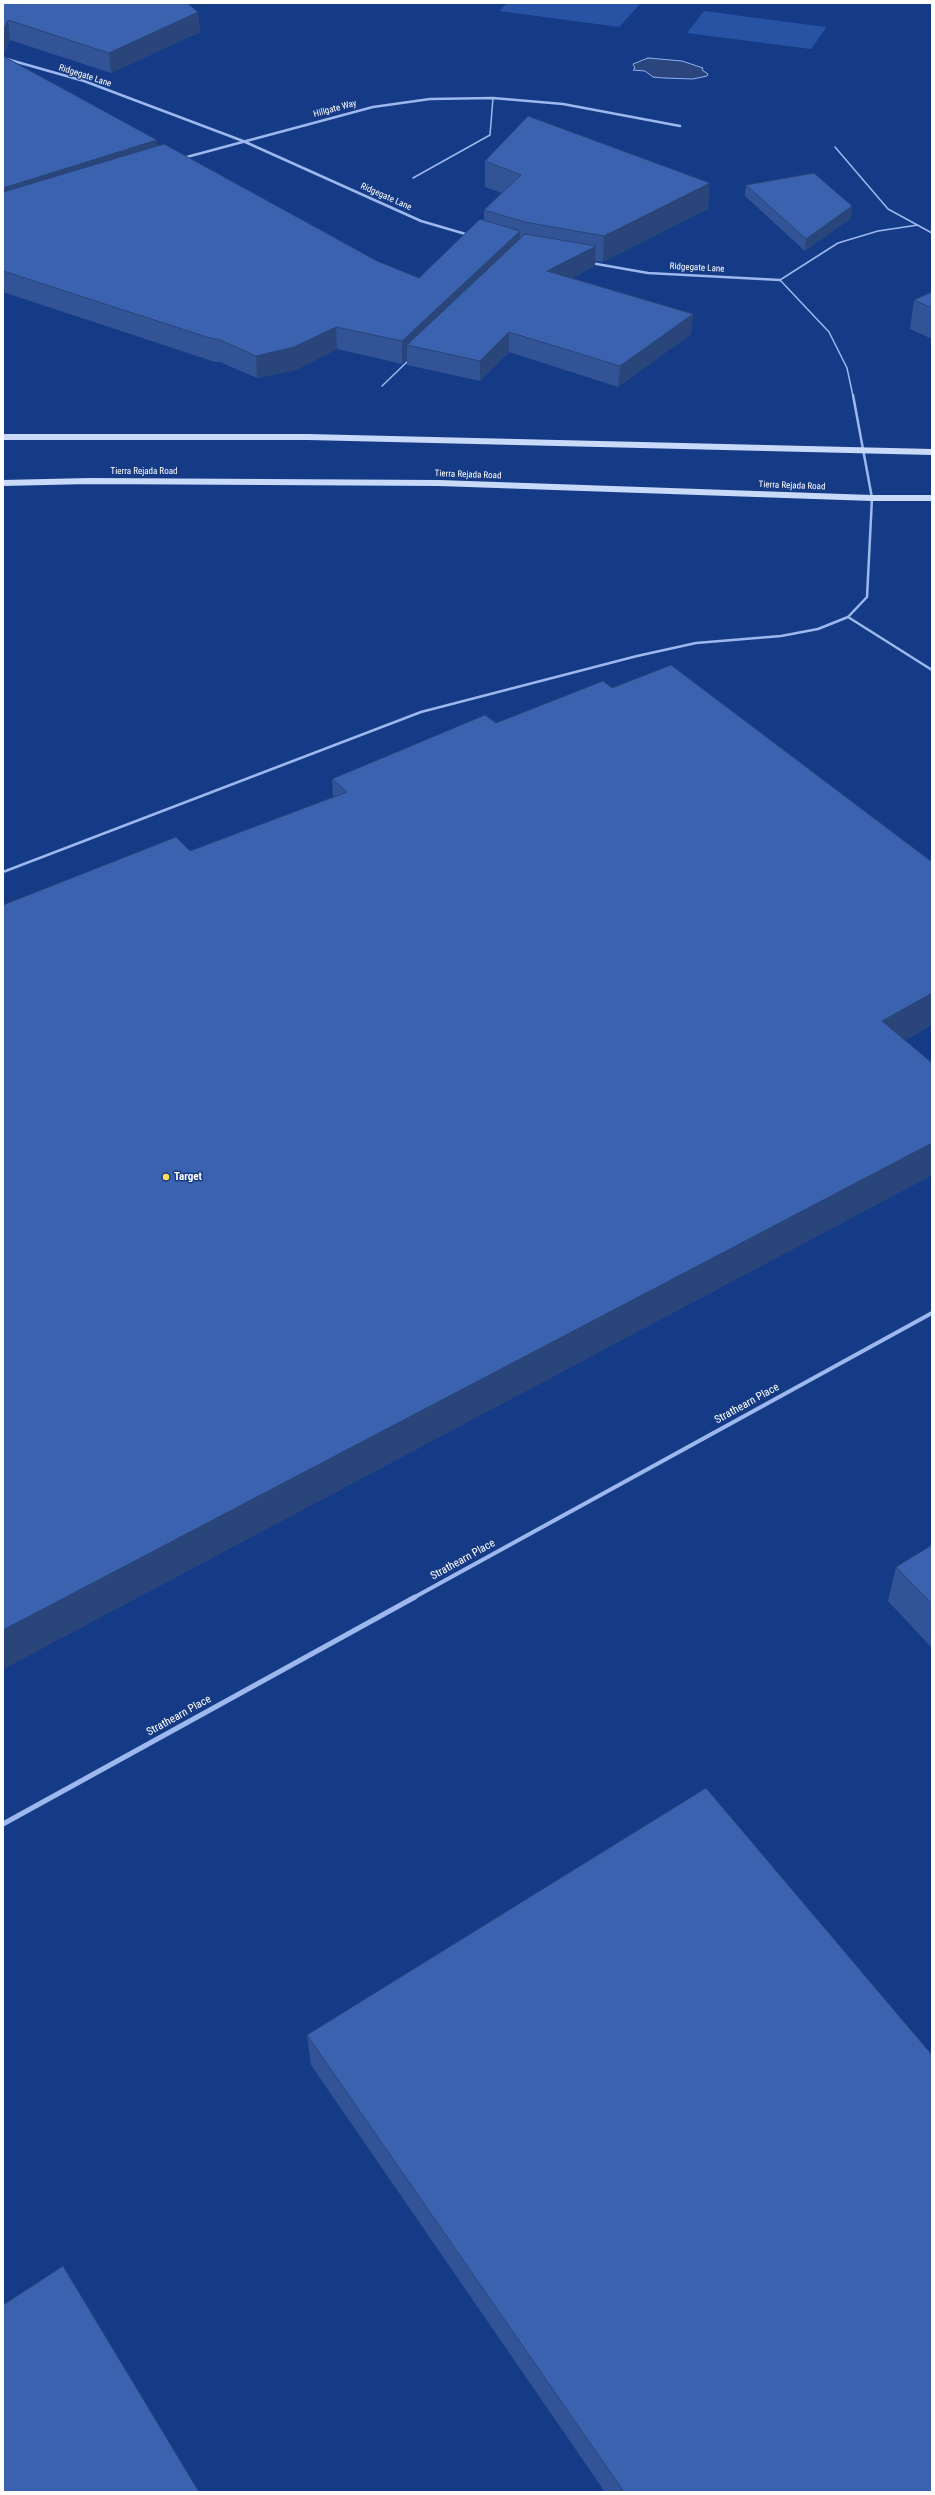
<!DOCTYPE html>
<html>
<head>
<meta charset="utf-8">
<style>
  body { margin:0 }
  #map { position:relative; width:935px; height:2495px; overflow:hidden; background:#163b86; font-family:"Roboto Condensed",sans-serif }
  canvas { display:block }
  .frame { position:absolute; inset:0; border:4px solid #fff; pointer-events:none }
</style>
</head>
<body>
<div id="map">
<canvas width="935" height="2495"></canvas>
<div class="frame"></div>
</div>
<script>
const c = document.querySelector('canvas').getContext('2d');
c.lineJoin = 'round';
function fillPath(path, color) { c.fillStyle = color; c.fill(path, 'evenodd'); }
const toPath = rows => new Path2D(rows.map(r => 'M' + r).join(''));
function strokePath(path, color, width, dash) { c.strokeStyle = color; c.lineWidth = width; c.lineCap = dash ? 'butt' : 'round'; c.setLineDash(dash || []); c.stroke(path); }
function label(font, color, halo, rows, align = 'center') {
  c.font = font + ' "Roboto Condensed",sans-serif'; c.lineWidth = 3; c.setLineDash([]); c.textBaseline = 'middle'; c.strokeStyle = halo; c.fillStyle = color; for (const [text, x, y, turn = 0] of rows) {
    c.save(); c.translate(x, y); c.rotate((+turn || 0) * Math.PI / 180); c.textAlign = isNaN(turn) ? turn : align; if (halo) c.strokeText(text, 0, 0); c.fillText(text, 0, 0); c.restore();
  }
}
fillPath(toPath([
  [507,3,641,3,619,27,499,11],
  [704,11,825,27,826,28,811,49,687,33]
]), '#2853a5');
const water = toPath([
  [648,58,682,61,703,68,702,70,708,74,707,76,693,79,664,78,653,77,645,71,633,70,635,68,633,64,648,58]
]);
fillPath(water, '#2a467d');
strokePath(water, '#8eb1f1', 1);
strokePath(toPath([
  [835,147,888,209,932,233],
  [413,178,490,135,493,98],
  [382,386,410,359],
  [853,396,847,368,829,332,780,280,838,243,878,231,918,225]
]), '#9cb8ee', 1.5);
strokePath(toPath([
  [848,617,932,670],
  [3,872,421,712,637,656,696,643,781,636,818,629,848,617,867,597,872,498,853,395]
]), '#9cb8ee', 2.5);
strokePath(toPath([
  [3,58,84,81,243,141,421,221,469,235],
  [183,158,373,107,430,99,493,98,563,104,680,126],
  [591,263,648,273,780,280]
]), '#9cb8ee', 2.5);
strokePath(toPath([
  [413,1598,932,1313]
]), '#9cb8ee', 4);
strokePath(toPath([
  [3,1824,415,1597]
]), '#9cb8ee', 5);
strokePath(toPath([
  [3,437,308,437,932,452],
  [3,483,90,481,439,483,872,498,932,498]
]), '#c9d9fa', 6);
fillPath(toPath([
  [3,3,198,12,200,32,111,73,10,40,3,56],
  [3,56,157,146,377,261,419,278,484,221,484,210,502,193,485,187,485,161,708,209,603,262,595,261,595,266,572,278,693,314,691,334,618,387,509,352,480,381,407,365,407,359,402,364,337,349,296,370,257,378,220,362,215,362,3,292],
  [746,185,851,218,805,251,745,196],
  [932,292,932,339,910,329,914,300],
  [612,688,932,862,932,1025,905,1040,932,1063,932,1175,3,1669,190,851,333,797,332,779,496,723],
  [932,1545,932,1648,888,1601,896,1567],
  [307,2035,932,2492,605,2492,311,2065]
]), '#325496');
fillPath(toPath([
  [198,12,200,32,111,73,109,53],
  [8,20,10,40,3,56,3,31],
  [157,140,159,161,3,210,3,188],
  [710,183,708,209,603,262,604,236],
  [852,206,851,218,805,251,806,239],
  [520,231,519,252,407,345,407,359,402,364,402,341],
  [596,246,595,266,547,291,547,271],
  [693,314,691,334,618,387,620,366],
  [336,327,337,349,296,370,257,378,256,356],
  [509,332,509,352,480,381,480,361],
  [932,993,932,1025,876,1057,882,1021],
  [932,1143,932,1175,3,1669,3,1630]
]), '#29457a');
const building = toPath([
  [3,3,187,3,198,12,109,53,8,20,3,31,3,3],
  [3,56,157,140,3,188,3,56],
  [528,116,710,183,604,236,525,222,484,210,521,175,485,161,528,116],
  [164,144,377,261,419,278,480,219,520,231,402,341,336,327,294,347,256,356,218,339,213,339,3,271,3,192,164,144],
  [814,173,852,206,806,239,746,185,814,173],
  [525,234,596,246,547,271,693,314,620,366,509,332,480,361,407,345,525,234],
  [932,292,932,308,914,300,932,292],
  [671,665,932,862,932,993,882,1021,932,1063,932,1143,3,1630,3,905,176,837,190,851,347,792,332,779,485,715,496,723,603,681,612,688,671,665],
  [932,1545,932,1604,896,1567,932,1545],
  [706,1788,932,2055,932,2492,624,2492,307,2035,706,1788],
  [63,2266,199,2492,3,2492,3,2305,63,2266]
]);
fillPath(building, '#3a62ae');
strokePath(building, '#29457a', 1);
for (const [x, y, r, color] of [
  [166,1177,4,"#ffe058"]
]) { const dot = new Path2D(); dot.arc(x, y, r, 0, 2 * Math.PI); c.fillStyle = color; c.fill(dot); strokePath(dot, '#163b86', 1.5); }
label('9px', '#fff', '#163b86', [
  ["Ridgegate Lane",85,76,18],
  ["Hillgate Way",335,109,-15],
  ["Ridgegate Lane",386,197,24],
  ["Ridgegate Lane",697,268,3],
  ["Tierra Rejada Road",144,472],
  ["Tierra Rejada Road",468,475,2],
  ["Tierra Rejada Road",792,486,2]
]);
label('bold 11px', '#fff', '#163b86', [
  ["Target",174,1177]
], 'left');
label('11px', '#fff', '#163b86', [
  ["Strathearn Place",747,1404,-29],
  ["Strathearn Place",463,1560,-29],
  ["Strathearn Place",179,1716,-29]
]);
</script>
</body>
</html>
